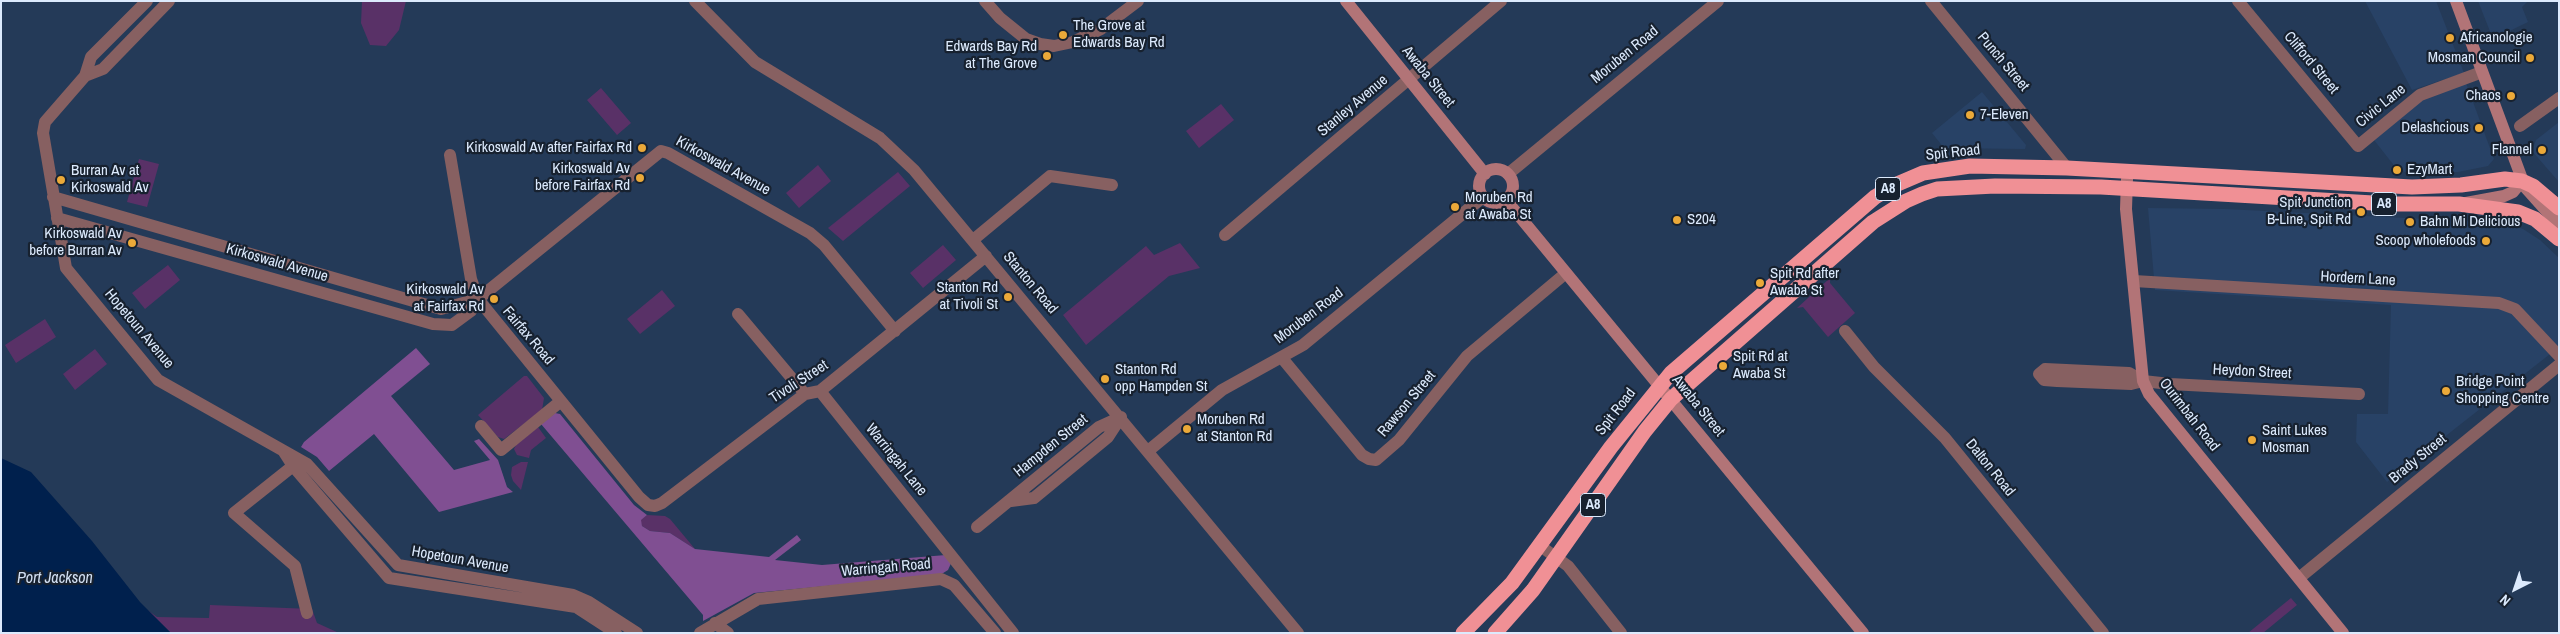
<!DOCTYPE html>
<html>
<head>
<meta charset="utf-8">
<style>
  body { margin:0 }
  #map { position:relative; width:2560px; height:634px; overflow:hidden; background:#243a58; font-family:"Archivo Narrow",sans-serif }
  canvas { display:block }
  .frame { position:absolute; inset:0; border:2px solid #dceafd; pointer-events:none }
  .north { position:absolute; left:2490px; top:564px; width:50px; height:50px; -webkit-text-stroke:4px #17212f; paint-order:stroke; rotate:221deg; font-size:14px; font-weight:700; line-height:20px; text-align:center; color:#dceafd }
  .north::after { content:''; display:block; margin:auto; width:18px; height:22px; background:#dceafd; clip-path:polygon(50% 0,100% 100%,50% 72%,0 100%) }
</style>
</head>
<body>
<div id="map">
<canvas width="2560" height="634"></canvas>
<div class="frame"></div>
<div class="north">N</div>
</div>
<script>
const c = document.querySelector('canvas').getContext('2d');
c.lineJoin = 'round';
function fillPath(path, color) { c.fillStyle = color; c.fill(path, 'evenodd'); }
const toPath = rows => new Path2D(rows.map(r => 'M' + r).join(''));
function strokePath(path, color, width, dash) { c.strokeStyle = color; c.lineWidth = width; c.lineCap = dash ? 'butt' : 'round'; c.setLineDash(dash || []); c.stroke(path); }
function label(font, color, halo, rows, align = 'center') {
  c.font = font + ' "Archivo Narrow",sans-serif'; c.lineWidth = 4.5; c.setLineDash([]); c.textBaseline = 'middle'; c.strokeStyle = halo; c.fillStyle = color; for (const [text, x, y, turn = 0] of rows) {
    c.save(); c.translate(x, y); c.rotate((+turn || 0) * Math.PI / 180); c.textAlign = isNaN(turn) ? turn : align; if (halo) c.strokeText(text, 0, 0); c.fillText(text, 0, 0); c.restore();
  }
}
fillPath(toPath([
  [2365,1,2436,1,2464,73,2412,90],
  [2478,1,2528,1,2522,7,2528,22,2493,39],
  [2466,83,2494,159,2488,166,2458,172,2407,173,2396,168,2374,140,2419,100],
  [1982,92,2026,145,2025,149,1944,148,1932,133],
  [2559,122,2559,182,2532,151,2536,140],
  [2148,208,2225,209,2505,223,2523,229,2540,240,2559,258,2559,347,2387,482,2356,442,2357,414,2388,414,2391,305,2155,290]
]), '#284266');
fillPath(toPath([
  [362,1,406,1,399,30,386,46,370,45,361,23],
  [601,88,631,123,617,135,587,100],
  [1221,104,1234,120,1199,148,1186,131],
  [139,159,159,164,147,207,127,202],
  [818,165,831,181,799,208,786,193],
  [898,172,910,186,843,241,828,228],
  [1180,243,1200,268,1169,276,1086,345,1063,315,1146,246,1154,255],
  [943,245,956,260,923,288,910,273],
  [168,265,180,280,145,309,132,293],
  [1830,278,1830,283,1855,313,1828,337,1803,307,1797,308],
  [662,290,675,306,640,334,627,319],
  [45,319,56,337,16,363,5,345],
  [95,349,107,364,75,390,63,374],
  [524,376,527,376,544,398,542,410,504,439,498,437,478,415],
  [538,427,546,438,531,450,529,458,517,455,514,449,516,445],
  [521,462,528,462,521,490,513,481,511,475,512,467],
  [647,515,665,516,670,519,695,549,670,533,650,531,642,526,640,520],
  [2291,598,2297,605,2263,633,2248,633],
  [210,605,312,609,317,623,339,633,171,633,146,609,157,617,209,618]
]), '#593167');
fillPath(toPath([
  [416,348,430,364,391,396,454,470,490,460,474,441,479,439,498,460,507,487,513,492,439,512,374,434,329,471,317,457,301,447,304,442],
  [555,413,560,414,634,505,647,515,641,520,642,526,650,531,670,533,695,549,769,557,797,535,801,540,775,560,822,565,946,555,952,561,948,570,940,575,754,593,703,621,703,615,541,424]
]), '#804f92');
fillPath(toPath([
  [1,458,31,472,92,541,140,602,171,633,1,633]
]), '#00204d');
strokePath(toPath([
  [147,1,91,57,85,76,45,122,43,133,66,268,158,380,307,464,398,565,573,595,589,602,637,633],
  [695,1,755,62,880,138,914,170,1298,633],
  [985,1,1000,18,1026,39,1040,44,1054,46,1073,42,1101,29,1138,1],
  [1931,1,2067,168],
  [2238,1,2358,146,2420,95,2482,72],
  [85,76,103,69,169,1],
  [2520,126,2559,98],
  [450,155,471,279,478,299,639,497,648,505,655,506,662,503,805,394,820,391,986,256],
  [1508,174,1718,1],
  [53,197,441,309,478,299],
  [57,218,433,324,452,325,471,311,478,299,661,151,668,153,810,233,824,245,895,331],
  [1225,235,1501,1],
  [973,240,1050,176,1112,185],
  [2134,281,2499,303,2515,309,2559,356],
  [738,314,805,394],
  [1845,331,1874,367,1945,438,2103,633],
  [1282,358,1362,455,1369,459,1376,460,1399,440,1467,356,1566,273],
  [2143,381,2131,384,2057,381,2044,380,2039,374,2045,369,2129,373,2143,381,2170,384,2359,394],
  [820,391,1013,633],
  [481,426,501,450,561,401],
  [1148,451,1222,390,1303,345,1483,197],
  [284,452,293,466,389,578,576,607,616,633],
  [293,466,234,513,295,566,307,613],
  [1011,501,1034,498,1108,437,1121,417],
  [977,527,1099,427,1121,417],
  [1539,545,1568,566,1621,633],
  [2299,578,2559,365],
  [715,623,728,633],
  [700,633,758,599,941,579,954,585,995,633]
]), '#876061', 12);
strokePath(toPath([
  [1346,1,1485,174],
  [2456,1,2525,187,2559,225],
  '1479 186a17 17 0 1 1 34 0a17 17 0 1 1-34 0Z',
  [2127,179,2126,209,2143,381,2149,394,2343,633],
  [1506,200,1863,633],
  [2466,203,2504,196,2513,192,2522,181]
]), '#b27477', 12);
strokePath(toPath([
  [1463,633,1512,583,1611,447,1671,373,1875,197,1895,185,1923,173,1970,166,2067,168,2412,187,2461,185,2505,179,2522,181,2533,186,2559,208],
  [1495,633,1533,590,1645,431,1671,399,1873,222,1906,201,1922,194,1937,189,1995,186,2101,187,2390,204,2459,204,2518,212,2535,219,2559,239]
]), '#f09095', 15);
for (const [x, y, r, color] of [
  [1063,35,5,"#eba939"],
  [2450,38,5,"#eba939"],
  [1047,56,5,"#eba939"],
  [2530,58,5,"#eba939"],
  [2511,96,5,"#eba939"],
  [1970,115,5,"#eba939"],
  [2479,128,5,"#eba939"],
  [642,148,5,"#eba939"],
  [2542,150,5,"#eba939"],
  [2397,170,5,"#eba939"],
  [640,178,5,"#eba939"],
  [61,180,5,"#eba939"],
  [1455,207,5,"#eba939"],
  [2361,212,5,"#eba939"],
  [1677,220,5,"#eba939"],
  [2410,222,5,"#eba939"],
  [2486,241,5,"#eba939"],
  [132,243,5,"#eba939"],
  [1760,283,5,"#eba939"],
  [1008,297,5,"#eba939"],
  [494,299,5,"#eba939"],
  [1723,366,5,"#eba939"],
  [1105,379,5,"#eba939"],
  [2446,391,5,"#eba939"],
  [1187,429,5,"#eba939"],
  [2252,440,5,"#eba939"]
]) { const dot = new Path2D(); dot.arc(x, y, r, 0, 2 * Math.PI); c.fillStyle = color; c.fill(dot); strokePath(dot, '#17212f', 2); }
for (const [x, y, w] of [
  [1888,189,25],
  [2384,204,25],
  [1593,505,25]
]) { const box = new Path2D(); box.roundRect(x - w / 2, y - 11.5, w, 23, 4); c.fillStyle = '#17212f'; c.fill(box); strokePath(box, '#dceafd', 1); }
label('bold 14px', '#dceafd', null, [
  ["A8",1888,189],
  ["A8",2384,204],
  ["A8",1593,505]
]);
label('15px', '#dceafd', '#17212f', [
  ["The Grove at",1073,26],
  ["Edwards Bay Rd",1073,43],
  ["Africanologie",2460,38],
  ["Edwards Bay Rd",1037,47,"right"],
  ["at The Grove",1037,64,"right"],
  ["Mosman Council",2520,58,"right"],
  ["Chaos",2501,96,"right"],
  ["7-Eleven",1980,115],
  ["Delashcious",2469,128,"right"],
  ["Kirkoswald Av after Fairfax Rd",632,148,"right"],
  ["Flannel",2532,150,"right"],
  ["Kirkoswald Av",630,169,"right"],
  ["before Fairfax Rd",630,186,"right"],
  ["EzyMart",2407,170],
  ["Burran Av at",71,171],
  ["Kirkoswald Av",71,188],
  ["Moruben Rd",1465,198],
  ["at Awaba St",1465,215],
  ["Spit Junction",2351,203,"right"],
  ["B-Line, Spit Rd",2351,220,"right"],
  ["S204",1687,220],
  ["Bahn Mi Delicious",2420,222],
  ["Kirkoswald Av",122,234,"right"],
  ["before Burran Av",122,251,"right"],
  ["Scoop wholefoods",2476,241,"right"],
  ["Spit Rd after",1770,274],
  ["Awaba St",1770,291],
  ["Stanton Rd",998,288,"right"],
  ["at Tivoli St",998,305,"right"],
  ["Kirkoswald Av",484,290,"right"],
  ["at Fairfax Rd",484,307,"right"],
  ["Spit Rd at",1733,357],
  ["Awaba St",1733,374],
  ["Stanton Rd",1115,370],
  ["opp Hampden St",1115,387],
  ["Bridge Point",2456,382],
  ["Shopping Centre",2456,399],
  ["Moruben Rd",1197,420],
  ["at Stanton Rd",1197,437],
  ["Saint Lukes",2262,431],
  ["Mosman",2262,448]
], 'left');
label('15px', '#dceafd', '#17212f', [
  ["Moruben Road",1625,55,-39],
  ["Punch Street",2003,62,50],
  ["Clifford Street",2311,63,50],
  ["Awaba Street",1428,77,51],
  ["Stanley Avenue",1353,106,-40],
  ["Civic Lane",2381,106,-39],
  ["Spit Road",1953,153,-6],
  ["Kirkoswald Avenue",723,166,29],
  ["Kirkoswald Avenue",277,263,16],
  ["Hordern Lane",2358,279,3],
  ["Stanton Road",1030,283,50],
  ["Moruben Road",1309,316,-37],
  ["Hopetoun Avenue",139,329,50],
  ["Fairfax Road",528,336,50],
  ["Heydon Street",2252,372,3],
  ["Tivoli Street",799,382,-33],
  ["Rawson Street",1407,404,-50],
  ["Awaba Street",1698,406,51],
  ["Spit Road",1616,412,-52],
  ["Ourimbah Road",2189,415,52],
  ["Hampden Street",1051,446,-39],
  ["Brady Street",2418,459,-39],
  ["Warringah Lane",896,460,51],
  ["Dalton Road",1990,468,51],
  ["Hopetoun Avenue",460,560,10],
  ["Warringah Road",886,568,-5]
]);
label('italic 16px', '#d3e0f3', '#17212f', [
  ["Port Jackson",55,579]
]);
</script>
</body>
</html>
